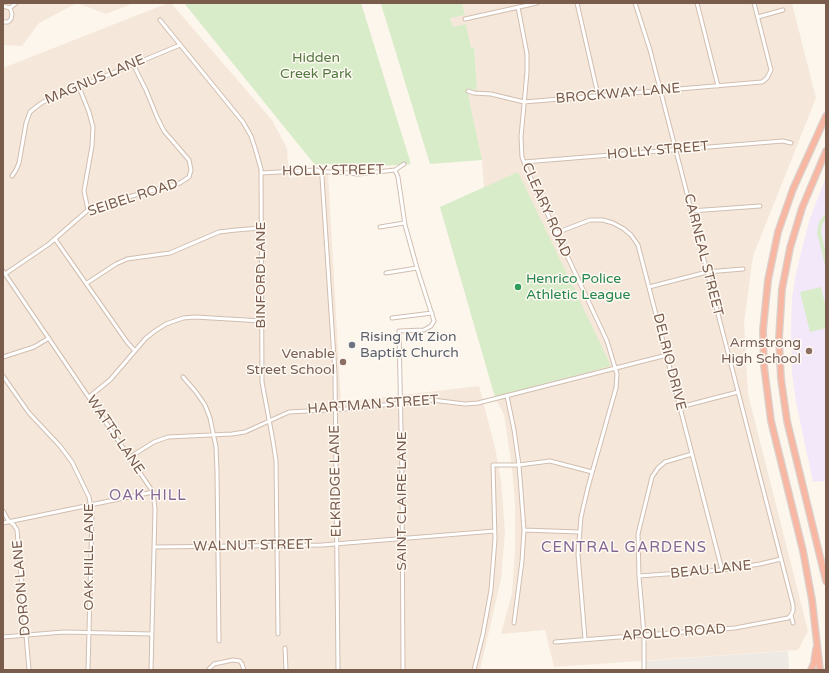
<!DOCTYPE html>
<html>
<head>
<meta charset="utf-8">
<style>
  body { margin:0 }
  #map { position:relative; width:829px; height:673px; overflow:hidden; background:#fdf6ec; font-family:"Varela Round",sans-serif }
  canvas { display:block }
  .frame { position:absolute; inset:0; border:4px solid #7a5c4d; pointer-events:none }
</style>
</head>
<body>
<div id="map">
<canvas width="829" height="673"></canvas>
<div class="frame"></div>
</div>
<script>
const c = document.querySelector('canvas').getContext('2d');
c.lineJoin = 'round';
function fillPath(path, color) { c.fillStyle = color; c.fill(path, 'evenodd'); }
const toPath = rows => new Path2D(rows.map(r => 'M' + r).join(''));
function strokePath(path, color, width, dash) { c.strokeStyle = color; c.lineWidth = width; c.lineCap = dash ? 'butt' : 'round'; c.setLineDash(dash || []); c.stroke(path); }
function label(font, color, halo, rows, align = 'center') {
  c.font = font + ' "Varela Round",sans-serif'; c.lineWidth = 3; c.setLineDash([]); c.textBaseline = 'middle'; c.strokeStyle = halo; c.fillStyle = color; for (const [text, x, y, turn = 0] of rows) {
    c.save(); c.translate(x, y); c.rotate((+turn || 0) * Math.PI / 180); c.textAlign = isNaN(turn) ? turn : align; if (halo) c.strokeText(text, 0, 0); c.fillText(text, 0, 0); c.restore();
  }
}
fillPath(toPath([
  [3,3,134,3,106,14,77,3,39,23,22,46,3,45],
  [168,3,171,3,272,120,287,148,289,178,328,173,341,402,479,386,495,447,501,480,505,532,501,579,480,670,3,670,3,68],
  [462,3,792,3,816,98,753,256,744,323,748,394,808,631,798,650,554,667,545,630,501,634,512,593,515,550,515,503,512,468,504,415,495,397,440,207,484,188,482,160,466,89,477,89,474,47,471,48,452,27,450,18,465,14]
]), '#f5e8da');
fillPath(toPath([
  [788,651,789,670,644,670,645,661]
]), '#efe9e4');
fillPath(toPath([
  [826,177,826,481,813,482,796,402,792,373,791,329,792,298,796,273,809,221]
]), '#f3e8fa');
fillPath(toPath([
  [184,3,361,3,411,164,352,168,330,164,315,165],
  [386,3,462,3,465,15,450,18,453,27,466,24,471,48,474,47,477,89,467,90,482,160,430,164,381,4],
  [518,172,611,366,495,397,440,207],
  [826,213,826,218,822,225,821,232,826,254,826,269,817,233,819,222],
  [821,287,826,308,826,328,810,332,800,292]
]), '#d8ecc9');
const minor = toPath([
  [577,3,598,95],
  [635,3,650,50,793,605,793,611,791,615,793,623],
  [697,3,718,86],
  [3,6,10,8],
  [518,7,527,54,527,72,521,137,522,157,527,170,607,341,617,374,616,388,588,487,581,517,578,554,585,639],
  [10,8,16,3],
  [758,17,783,10],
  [465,19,537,3],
  [160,20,243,122,251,136,255,148,261,169,262,382,273,441,276,461,278,634],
  [3,22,8,22,11,19,12,14,10,8],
  [79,87,89,112,93,127,92,146,84,191,88,210],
  [468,91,474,93,491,94,524,102,762,82,767,78,771,70,754,3],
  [524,162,783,141,791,143],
  [395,170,398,177,405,225,417,268,434,321,431,326,424,330,399,331,402,477,403,670],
  [321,172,322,177,335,373,338,670],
  [261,173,317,170,321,172,336,172,358,174,395,170,404,164],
  [12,176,16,170,19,163,26,123,30,112,36,107,43,102,180,45],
  [691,211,760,206],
  [380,227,404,223],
  [556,233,590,220,603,220,613,223,624,229,631,235,638,245,722,570],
  [55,239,127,342,135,351],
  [3,271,153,492,155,509,151,670],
  [386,273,417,268],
  [5,274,49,244,88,210,110,202,180,183,189,177,191,170,189,160,164,131,157,117,146,90,133,64],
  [87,283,116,264,127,259,170,253,219,232,236,230,261,228],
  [649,287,707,272,743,269],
  [392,318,432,313],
  [3,357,34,347,49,338],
  [3,376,29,413,60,446,72,462,89,497,92,513,88,670],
  [183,377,196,392,205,405,210,418,216,447,217,471,219,641],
  [507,396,514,430,519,465,524,530,522,561,514,623],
  [89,397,110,380,146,338,155,331,166,324,183,318,195,317,262,321],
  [680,407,738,392],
  [130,457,154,442,168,437,232,434,245,432,289,412,345,409,432,400,465,404,478,403,667,355],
  [3,511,8,520,14,525,17,530,29,670],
  [3,523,153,492],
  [524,530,579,532],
  [154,547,322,545,495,531],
  [639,576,722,570,760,564,781,559],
  [3,637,64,632,152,634],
  [555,642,735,628,788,618,791,615],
  [285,648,286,670],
  [208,670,214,664,233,660,240,661,242,664,244,670],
  [474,670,483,634,491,590,495,539,493,465,519,465,550,461,592,472],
  [644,670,644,635,639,576,638,534,652,477,658,468,665,462,692,454]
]);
const motorway = toPath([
  [826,151,802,208,790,248,782,289,779,338,781,379,787,421,826,581],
  [811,670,814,663,816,649],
  [820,670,812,600,803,551,771,421,764,366,763,330,768,280,778,232,793,189,826,116]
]);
strokePath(minor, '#d1beb0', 5);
strokePath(motorway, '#dad1cd', 8);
strokePath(minor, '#fff', 3);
strokePath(motorway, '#f7b7a3', 5.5);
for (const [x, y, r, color] of [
  [518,287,4,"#2e9e5b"],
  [352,345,4,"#6b7280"],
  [809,351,4,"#8d6e63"],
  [343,362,4,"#8d6e63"]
]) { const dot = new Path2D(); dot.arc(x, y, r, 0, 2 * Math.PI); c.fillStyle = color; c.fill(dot); strokePath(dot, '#fffaf3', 1.5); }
label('14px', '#537a41', '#fffaf3', [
  ["Hidden",316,58],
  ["Creek Park",316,74]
]);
label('14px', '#7a5c4d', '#fffaf3', [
  ["MAGNUS LANE",95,80,-23],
  ["BROCKWAY LANE",618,94,-5],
  ["HOLLY STREET",658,151,-5],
  ["HOLLY STREET",333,171,-1],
  ["SEIBEL ROAD",133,198,-18],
  ["CLEARY ROAD",546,210,66],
  ["CARNEAL STREET",703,255,76],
  ["BINFORD LANE",261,275,-90],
  ["DELRIO DRIVE",669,362,76],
  ["HARTMAN STREET",373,405,-4],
  ["WATTS LANE",115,435,56],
  ["ELKRIDGE LANE",336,481,-91],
  ["SAINT CLAIRE LANE",402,501,-90],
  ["WALNUT STREET",253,546,-1],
  ["OAK HILL LANE",89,557,-90],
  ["BEAU LANE",711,570,-6],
  ["DORON LANE",22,588,-95],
  ["APOLLO ROAD",674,633,-4]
]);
label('14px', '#27864d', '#fffaf3', [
  ["Henrico Police",526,279],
  ["Athletic League",526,295]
], 'left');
label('14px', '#5b616d', '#fffaf3', [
  ["Rising Mt Zion",360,337],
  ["Baptist Church",360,353]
], 'left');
label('14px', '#785e54', '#fffaf3', [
  ["Armstrong",801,343],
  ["High School",801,359],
  ["Venable",335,354],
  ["Street School",335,370]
], 'right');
c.letterSpacing = '1px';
label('15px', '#846695', '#fffaf3', [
  ["OAK HILL",148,496],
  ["CENTRAL GARDENS",624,548]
]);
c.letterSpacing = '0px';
</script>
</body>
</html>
